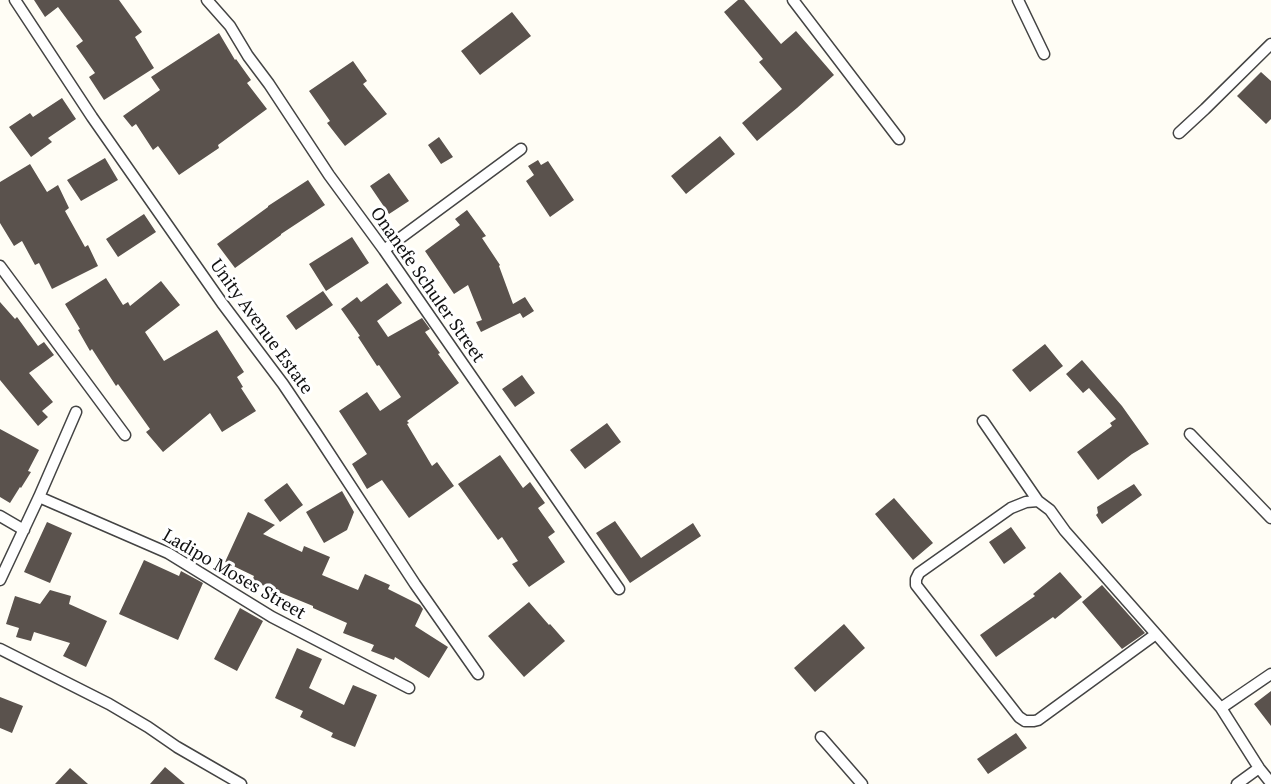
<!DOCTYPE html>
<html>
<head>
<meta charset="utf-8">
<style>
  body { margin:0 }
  canvas { display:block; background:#fffdf5 }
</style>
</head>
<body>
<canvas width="1271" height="784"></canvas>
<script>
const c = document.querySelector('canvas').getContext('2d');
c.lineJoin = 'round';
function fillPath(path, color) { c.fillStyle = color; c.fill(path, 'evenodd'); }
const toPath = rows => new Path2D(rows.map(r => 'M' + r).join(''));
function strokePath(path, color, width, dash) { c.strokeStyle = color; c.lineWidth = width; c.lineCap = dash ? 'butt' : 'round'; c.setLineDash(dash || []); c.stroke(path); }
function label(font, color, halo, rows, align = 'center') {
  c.font = font + ' "PT Serif",serif'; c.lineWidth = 6; c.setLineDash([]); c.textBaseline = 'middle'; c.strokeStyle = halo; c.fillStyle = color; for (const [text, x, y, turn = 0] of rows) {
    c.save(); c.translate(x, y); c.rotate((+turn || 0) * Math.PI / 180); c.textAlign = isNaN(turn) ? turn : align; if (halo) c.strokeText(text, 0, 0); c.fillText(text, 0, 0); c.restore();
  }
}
fillPath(toPath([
  [34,0,119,0,142,32,135,37,154,68,104,100,89,77,95,73,76,46,83,41,58,7,45,17],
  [738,0,744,0,781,44,796,31,834,75,797,108,757,141,742,123,782,89,759,62,763,59,724,12],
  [512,12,531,36,480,75,461,51],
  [219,33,235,60,236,59,251,80,247,83,267,109,218,145,219,148,179,175,158,146,153,150,136,124,132,127,123,116,160,90,151,77],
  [353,61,367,81,363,84,387,114,345,146,327,123,330,121,309,91],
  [1261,72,1271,81,1271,119,1266,124,1237,96],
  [62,98,76,119,48,138,52,142,31,157,9,127,30,113,33,117],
  [720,136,735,154,686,194,671,176],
  [439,137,453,157,441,164,428,145],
  [105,158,118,180,81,201,67,180],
  [538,160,541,165,548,161,574,200,550,217,526,181,534,175,528,166],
  [30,164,47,192,58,185,69,208,65,211,85,247,88,245,98,266,52,289,39,263,35,265,22,241,14,246,0,223,0,182],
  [389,173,409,201,389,214,370,186],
  [308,180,325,205,281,234,281,235,235,268,217,244,268,207,268,206],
  [467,210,486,236,482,238,500,265,499,266,513,304,525,297,534,311,523,318,520,313,481,332,476,322,482,320,468,285,454,294,425,251,460,225,455,219],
  [144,214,156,232,118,257,106,239],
  [352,237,369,263,326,291,309,264],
  [106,278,123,305,128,302,130,306,161,281,180,305,145,332,164,361,217,330,244,372,237,377,243,387,241,388,256,411,222,432,210,413,163,452,146,432,150,429,118,384,116,386,92,349,90,351,78,330,80,329,65,304],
  [387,283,402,303,377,321,388,337,422,318,430,329,425,332,440,353,438,354,459,383,407,421,409,423,407,424,432,466,437,462,454,486,409,518,382,480,367,489,352,464,367,454,339,411,367,392,380,411,401,397,379,365,377,366,358,337,360,336,341,309,357,297,361,302],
  [323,291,333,305,296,330,286,316],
  [0,302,15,319,17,317,38,346,44,342,54,355,29,373,53,402,42,411,48,417,38,426,0,380],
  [1045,344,1063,366,1030,392,1012,370],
  [1082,360,1122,406,1149,444,1132,454,1098,480,1077,452,1112,426,1110,423,1116,419,1089,388,1083,393,1066,374],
  [522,375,535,393,515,407,502,389],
  [607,423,621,442,585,469,570,450],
  [0,429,39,450,28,471,31,472,21,488,20,487,10,503,0,497],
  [500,455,523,488,530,482,545,503,538,508,555,532,548,537,565,562,529,587,512,564,518,561,502,537,498,540,458,484],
  [287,483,303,505,280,522,264,500],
  [1134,484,1142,495,1102,524,1096,515,1098,513,1097,507],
  [342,491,354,512,347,530,324,543,306,512],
  [894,498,933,543,913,560,875,514],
  [248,512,275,525,263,534,302,552,304,546,330,557,322,575,358,590,365,574,390,585,388,589,420,605,423,609,415,626,448,647,429,678,395,657,394,660,371,651,374,645,343,633,347,623,313,608,313,606,252,581,254,576,225,562],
  [615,521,641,558,693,523,701,536,630,583,596,533],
  [47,522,72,533,50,583,24,572],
  [1011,527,1026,548,1004,564,989,542],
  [144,560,179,576,181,571,203,583,178,640,119,614],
  [1060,572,1082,597,1055,619,1053,617,996,657,980,635,1035,596,1033,594],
  [1102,585,1145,633,1122,649,1082,602],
  [50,590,71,596,69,604,107,621,86,667,63,656,70,643,34,632,31,641,16,637,19,628,6,624,15,596,40,604],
  [529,602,549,625,550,624,565,641,524,677,488,636],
  [240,608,263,621,237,671,214,659],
  [844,624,865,648,815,692,794,668],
  [297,648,322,659,309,688,344,705,353,685,377,695,355,747,331,737,333,733,300,717,303,711,275,698],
  [1271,691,1271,726,1254,704],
  [0,697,23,706,12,733,0,728],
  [1016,733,1027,748,988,774,977,759],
  [165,767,185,784,150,784],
  [70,768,88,784,55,784]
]), '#5a524d');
const minor = toPath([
  [15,0,92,117,222,303,283,384,316,433,415,584,478,674],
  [207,0,230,26,248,56,269,84,329,175,384,250,619,589],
  [793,0,899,139],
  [1018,0,1044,54],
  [1179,133,1205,109,1271,44],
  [384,250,521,149],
  [0,266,125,435],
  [983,421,1038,501],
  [1190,434,1271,518],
  [39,497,168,553,272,617,409,688],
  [0,516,24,530],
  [0,580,39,497,76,412],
  [1156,634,1038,720,1034,721,1025,721,1019,717,916,585,916,579,919,573,1011,508,1026,502,1038,501,1050,510,1065,531,1156,634,1221,708,1259,768,1271,783],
  [0,649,109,704,148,727,177,747,241,784],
  [1221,708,1271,674],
  [821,737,862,784],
  [1237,784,1259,768]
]);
strokePath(minor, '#444', 13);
strokePath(minor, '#fff', 10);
label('18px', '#111', '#fff', [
  ["Onanefe Schuler Street",427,285,55],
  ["Unity Avenue Estate",261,327,54],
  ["Ladipo Moses Street",234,575,30]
]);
</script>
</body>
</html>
